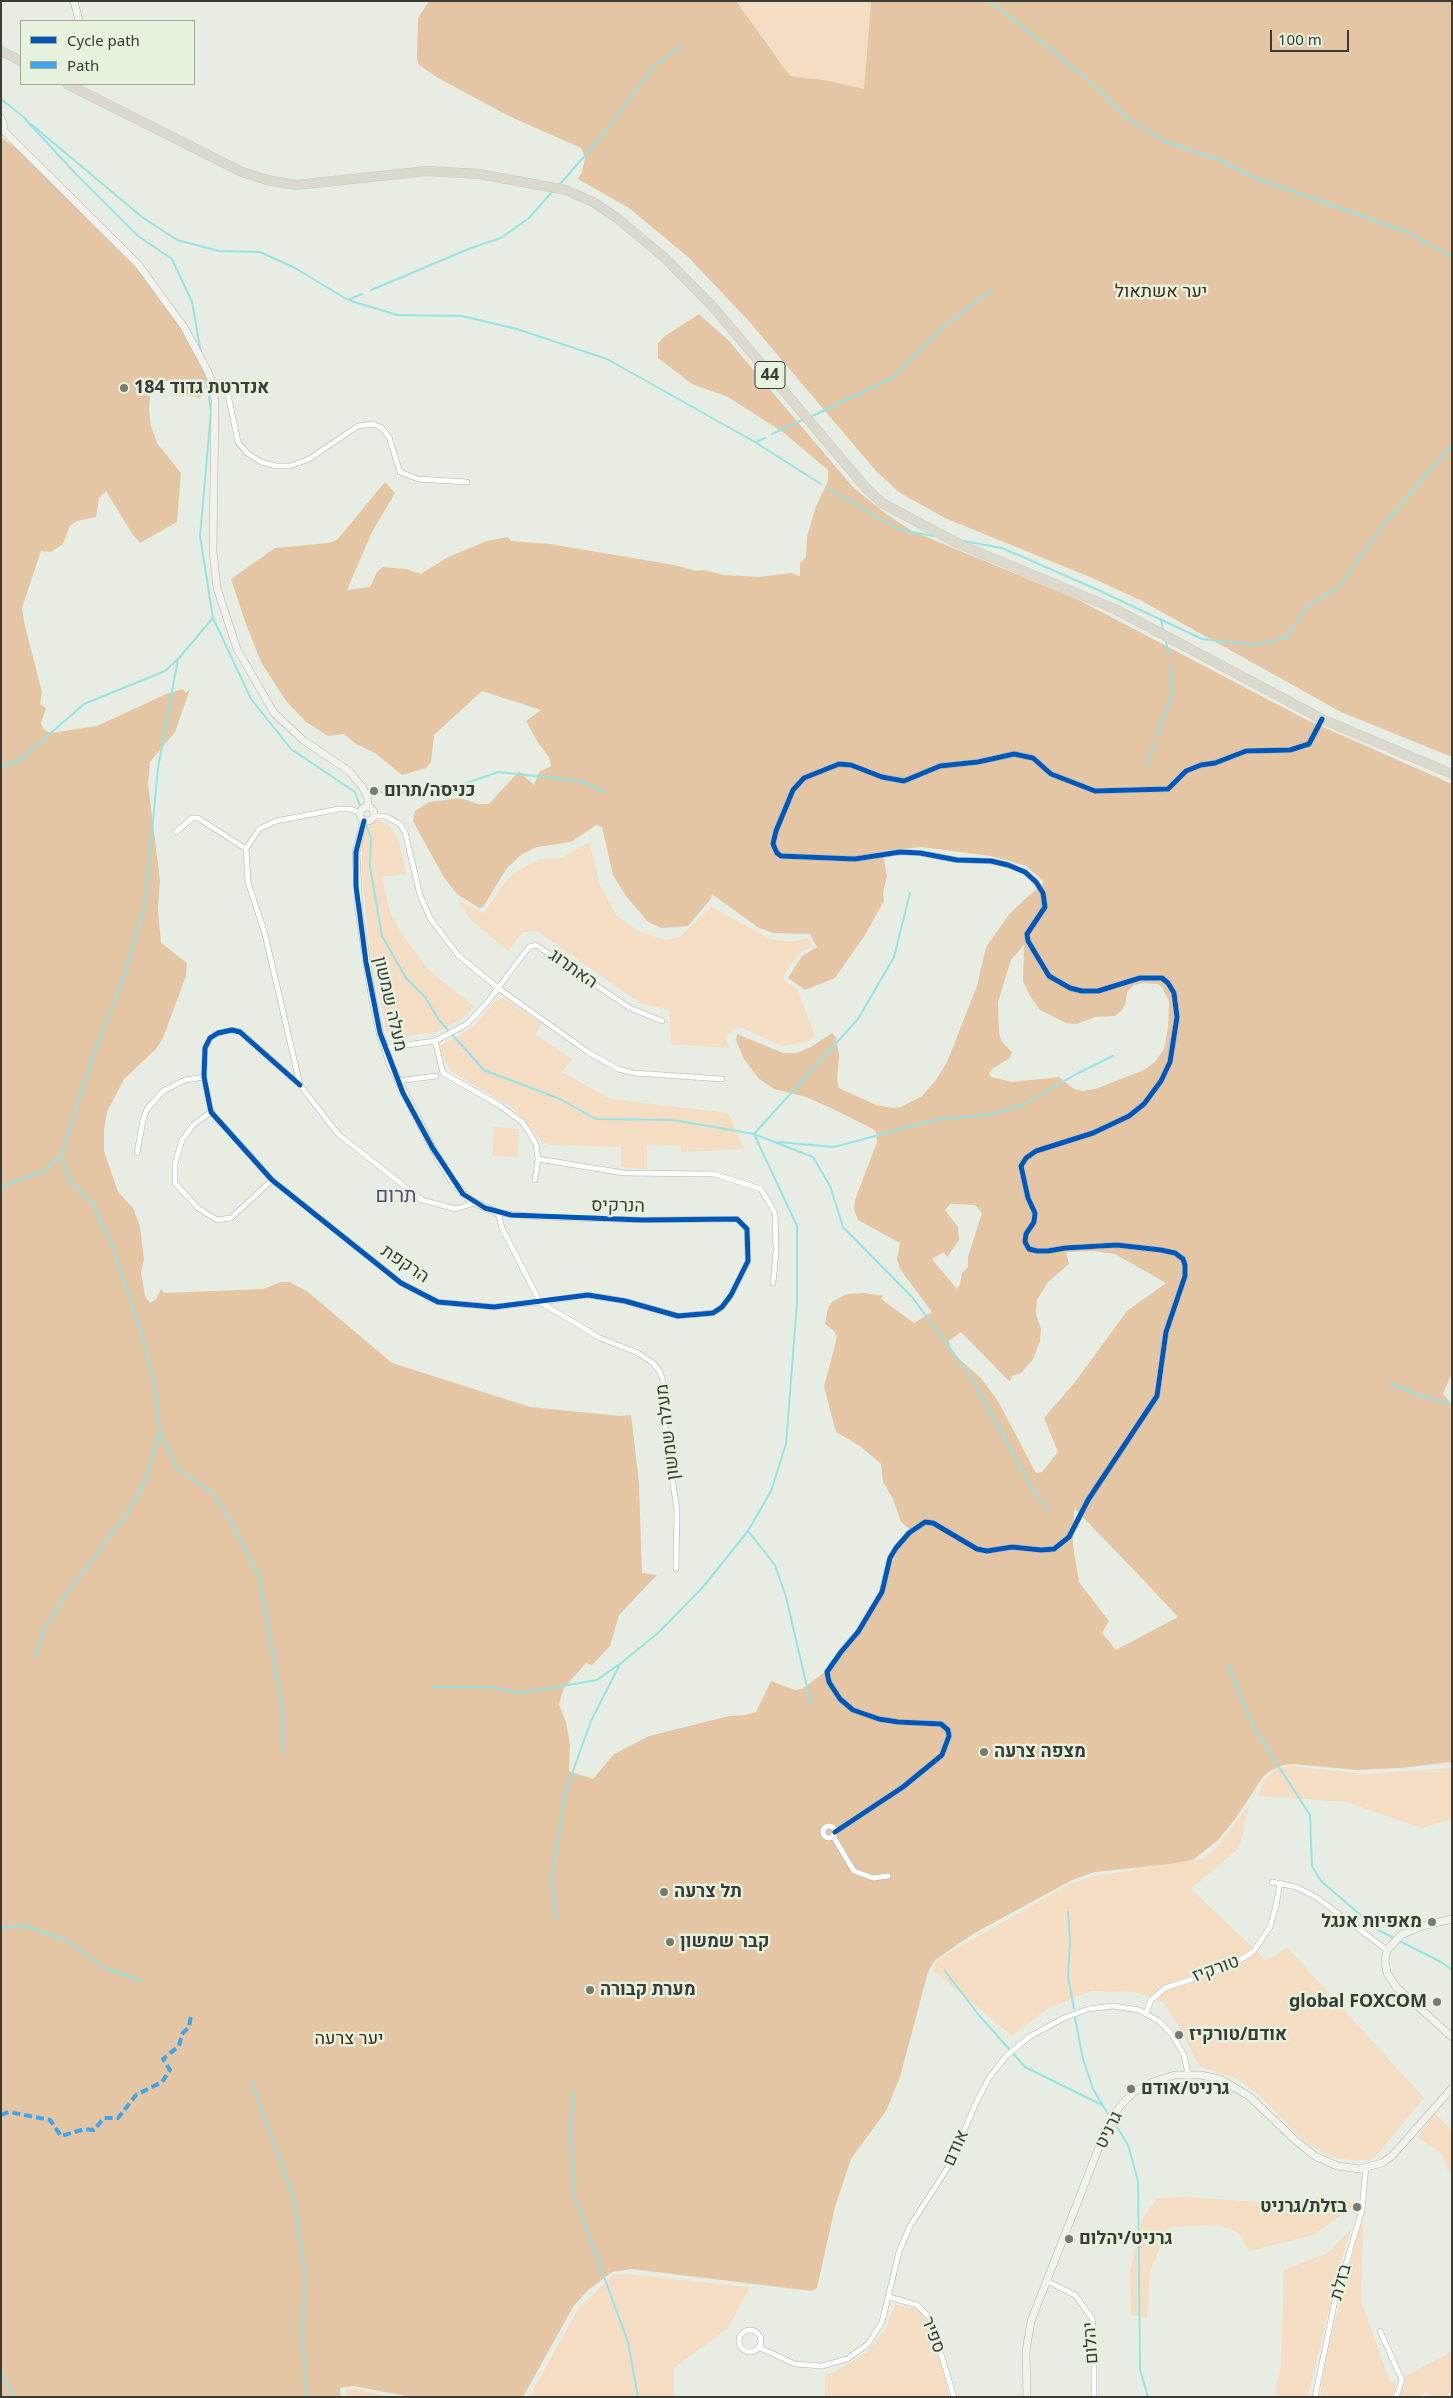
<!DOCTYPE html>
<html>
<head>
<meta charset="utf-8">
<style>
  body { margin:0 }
  #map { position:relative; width:1453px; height:2398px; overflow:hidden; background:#e7ede2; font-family:"Noto Sans",sans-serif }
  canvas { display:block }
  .frame { position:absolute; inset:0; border:2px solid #393d36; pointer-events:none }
  .legend { position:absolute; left:20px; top:20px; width:175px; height:65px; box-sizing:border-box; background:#e6f1de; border:1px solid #a1a99b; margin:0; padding:6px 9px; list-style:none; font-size:15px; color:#393d36 }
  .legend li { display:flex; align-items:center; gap:10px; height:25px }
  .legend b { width:25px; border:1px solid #a1a99b }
  .scale { position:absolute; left:1270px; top:30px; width:79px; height:22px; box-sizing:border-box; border:2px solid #393d36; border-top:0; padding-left:6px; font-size:15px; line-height:18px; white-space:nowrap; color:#393d36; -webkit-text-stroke:4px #e6f1de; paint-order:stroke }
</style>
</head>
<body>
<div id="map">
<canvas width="1453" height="2398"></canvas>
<div class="frame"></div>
<ul class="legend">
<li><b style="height:6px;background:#0057b8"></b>Cycle path</li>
<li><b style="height:6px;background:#3fa4eb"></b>Path</li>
</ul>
<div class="scale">100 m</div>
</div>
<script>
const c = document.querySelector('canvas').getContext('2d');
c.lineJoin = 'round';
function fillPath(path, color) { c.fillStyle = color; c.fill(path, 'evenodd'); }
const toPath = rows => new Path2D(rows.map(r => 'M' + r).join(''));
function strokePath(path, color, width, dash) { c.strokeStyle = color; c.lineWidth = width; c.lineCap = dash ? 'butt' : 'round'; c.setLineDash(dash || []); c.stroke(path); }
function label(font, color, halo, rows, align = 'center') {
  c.font = font + ' "Noto Sans",Heebo,sans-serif'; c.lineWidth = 5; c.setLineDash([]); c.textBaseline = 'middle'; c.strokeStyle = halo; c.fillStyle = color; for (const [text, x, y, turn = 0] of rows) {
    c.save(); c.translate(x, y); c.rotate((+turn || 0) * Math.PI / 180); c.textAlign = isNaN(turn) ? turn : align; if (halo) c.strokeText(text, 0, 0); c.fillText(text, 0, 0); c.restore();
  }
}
fillPath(toPath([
  [736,1,871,1,864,89,830,81,790,76],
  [378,819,389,826,399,841,406,874,382,877,390,912,403,936,430,971,475,1007,458,1021,437,1032,394,1037,386,1031,370,951,362,874,362,844,364,827],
  [589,842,600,885,617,916,640,932,666,940,680,937,711,907,771,939,790,942,808,938,812,946,799,953,784,975,784,980,797,989,815,1036,809,1041,782,1046,738,1026,726,1036,729,1048,671,1044,669,1010,640,1003,537,931,523,932,508,951,471,920,458,900,483,913,511,875,539,859,562,858],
  [502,997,542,1024,535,1034,572,1059,562,1072,610,1099,728,1113,745,1149,681,1152,681,1146,647,1145,647,1169,621,1167,621,1147,549,1145,543,1142,514,1109,451,1071,440,1051,440,1046,473,1027,493,1004],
  [494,1127,519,1129,518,1157,492,1156],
  [1291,1766,1363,1774,1452,1768,1452,1819,1421,1828,1347,1802,1258,1796,1264,1780,1278,1768],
  [1249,1805,1239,1848,1191,1889,1267,1961,1287,1947,1424,2098,1377,2155,1370,2160,1349,2160,1330,2157,1305,2142,1260,2096,1238,2079,1199,2066,1181,2029,1163,2002,1135,1992,1091,1991,1047,2009,1012,2036,933,1970,938,1959,1070,1884,1095,1876,1203,1859,1218,1846],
  [1435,2113,1452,2131,1452,2173,1448,2171,1442,2154,1418,2137],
  [1188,2197,1307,2206,1317,2197,1358,2203,1313,2235,1249,2251,1239,2233,1220,2225,1169,2227,1150,2271,1147,2318,1131,2315,1130,2271,1142,2220,1157,2198],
  [1363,2223,1361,2301,1391,2384,1395,2381,1395,2390,1391,2397,1320,2397,1327,2354,1359,2229],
  [1351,2229,1338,2270,1308,2397,1279,2397,1275,2394,1281,2366,1284,2270,1328,2253],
  [625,2274,750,2287,728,2328,674,2368,674,2397,529,2397,578,2309,613,2275],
  [895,2304,919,2310,930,2325,950,2397,825,2397,825,2377,866,2353,885,2330],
  [1452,2352,1452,2397,1431,2397,1425,2392,1421,2397,1399,2397,1405,2383,1405,2376],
  [346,2389,357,2389,390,2397,346,2397]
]), '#f4ddc3');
fillPath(toPath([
  [429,1,736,1,790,76,830,81,864,89,871,1,1452,1,1452,757,1341,712,1142,601,1090,577,947,519,900,493,876,471,747,319,688,257,629,208,578,179,582,172,585,158,581,148,511,117,438,78,419,65,417,59,418,18],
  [1,137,43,169,88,220,143,274,192,341,207,375,204,391,200,398,187,395,170,381,162,381,154,386,150,396,149,410,151,426,157,443,181,473,177,522,140,543,133,535,106,491,99,498,96,517,77,521,70,526,63,544,51,552,41,551,22,608,25,626,42,692,40,704,46,708,41,723,44,730,51,733,97,726,166,694,183,689,186,693,190,689,175,732,150,762,148,783,160,881,158,909,161,943,187,963,186,976,163,1038,156,1049,124,1079,107,1112,104,1130,104,1151,118,1192,133,1208,140,1226,144,1260,141,1272,145,1296,150,1303,156,1299,161,1289,164,1293,263,1289,281,1282,290,1282,308,1292,392,1363,530,1407,620,1416,631,1415,639,1483,642,1573,657,1575,619,1615,610,1646,592,1665,586,1663,564,1688,559,1704,566,1722,570,1745,569,1771,593,1779,614,1754,649,1736,729,1716,745,1715,756,1712,771,1681,795,1690,802,1689,829,1669,858,1636,897,1552,912,1531,901,1522,893,1499,883,1482,881,1464,860,1446,836,1432,824,1387,837,1337,834,1331,825,1324,828,1308,833,1301,847,1294,865,1293,883,1296,881,1299,914,1323,932,1312,900,1269,897,1259,900,1243,858,1220,854,1210,855,1200,877,1142,876,1132,873,1129,833,1109,806,1097,774,1089,758,1078,744,1059,736,1040,737,1034,783,1053,796,1053,811,1047,832,1033,836,1037,839,1056,837,1080,839,1088,876,1105,893,1108,901,1107,922,1096,936,1080,947,1062,977,986,986,947,1010,913,1044,882,1026,866,991,856,921,847,882,851,887,876,883,893,884,901,865,935,835,978,805,990,788,978,802,956,817,947,810,934,773,933,759,928,712,894,710,900,688,926,662,928,648,922,626,896,613,875,602,827,596,825,571,842,537,847,522,854,507,868,483,907,479,908,457,894,443,876,413,821,415,811,429,802,460,798,478,804,489,804,519,771,534,785,539,772,551,766,549,757,539,744,526,721,541,710,482,691,434,735,431,762,426,768,402,775,375,753,356,744,344,734,328,736,306,722,286,701,261,662,246,624,231,579,275,548,328,543,337,540,385,482,395,493,372,532,347,590,370,587,377,572,383,567,406,569,421,574,448,557,487,541,508,537,511,541,550,544,674,565,697,571,704,570,724,575,759,577,791,573,800,576,800,563,806,557,807,537,816,506,828,481,828,470,784,433,728,397,692,384,658,358,658,343,665,336,699,314,729,341,852,486,885,513,912,531,1077,599,1305,719,1452,784,1452,1373,1443,1394,1452,1404,1452,1762,1400,1768,1357,1770,1293,1764,1283,1765,1270,1771,1263,1777,1236,1818,1218,1840,1193,1860,1170,1864,1095,1872,1072,1880,973,1934,935,1960,928,1972,900,2077,886,2111,851,2159,835,2207,817,2288,812,2291,631,2269,612,2272,587,2291,573,2307,523,2397,411,2397,354,2386,340,2388,341,2397,1,2397],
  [1024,945,1023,981,1030,996,1040,1010,1066,1023,1077,1024,1095,1017,1115,1016,1121,1011,1125,1005,1127,992,1134,985,1143,983,1158,984,1162,987,1169,1001,1168,1028,1164,1049,1155,1062,1144,1070,1095,1089,1082,1091,1074,1089,1059,1077,1012,1082,991,1077,989,1073,992,1069,1010,1058,1012,1052,1002,1042,999,1033,998,1002,1011,960],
  [950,1204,975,1205,982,1213,968,1257,968,1267,962,1273,960,1284,957,1289,932,1259,944,1252,947,1257,959,1240,958,1227,945,1210],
  [1094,1251,1115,1254,1166,1283,1127,1311,1075,1382,1044,1418,1058,1452,1042,1472,1036,1473,998,1401,980,1377,952,1353,949,1341,961,1332,1010,1382,1012,1376,1021,1373,1033,1359,1040,1341,1041,1329,1036,1314,1037,1300,1048,1282,1069,1264,1066,1252],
  [1074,1508,1133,1569,1178,1617,1116,1650,1102,1633,1109,1621,1079,1582,1073,1545]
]), '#e5c6a4');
strokePath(toPath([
  [989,1,1048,47,1096,87,1127,118,1166,142,1220,160,1250,176,1407,232,1452,257],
  [1,99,26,119],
  [25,119,75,173,138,236,172,259,192,302,201,353],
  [31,124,142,217,177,240,219,251,260,252,295,268,348,300,397,315,462,316,517,329,607,359,755,442,821,484],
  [560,184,597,142,655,65,680,47],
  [371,290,471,248,501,238,529,218,552,192],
  [348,300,362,294],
  [205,372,211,411,200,536,213,618,251,699,291,749,355,792,365,819],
  [812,416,892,378,942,328,992,290],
  [772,434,802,420],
  [756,442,765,438],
  [828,488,897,529,933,536],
  [963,541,1002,548,1096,589,1202,639,1254,645,1286,638,1307,606,1340,586,1383,525,1452,445],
  [1161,620,1163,629],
  [1166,642,1169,655],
  [178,659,158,768,145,905,122,982,93,1056,61,1156,70,1181,92,1202,112,1245,142,1335,154,1381,160,1432,177,1469,212,1492,231,1521,259,1576,282,1707,282,1753],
  [1157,735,1172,694,1171,664],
  [1148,764,1154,743],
  [1,767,20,760,84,704,165,671,178,659,212,619],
  [366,792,429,793,470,782,498,772,581,781,605,792],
  [366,824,371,838,370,867,382,936,406,978,425,997,439,1020,484,1070,560,1099,596,1119,673,1120,754,1134,813,1157,830,1186,843,1227,912,1297,970,1375,1032,1488,1048,1510],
  [778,1142,834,1147,939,1119,987,1115,1023,1105,1078,1073,1113,1056],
  [1,1190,8,1184,42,1172,61,1156],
  [1390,1383,1421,1396,1452,1404],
  [748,1531,775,1565,786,1597,811,1704],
  [35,1657,44,1629,67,1593,125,1517,145,1482,160,1432],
  [1228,1665,1254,1728,1310,1815,1312,1866,1321,1881,1378,1930,1441,1962,1452,1970],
  [432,1687,492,1687,520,1693,597,1680,618,1665],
  [1068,1912,1070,1941,1068,1977,1074,2009],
  [556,1920,552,1879,565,1793,591,1721,620,1664,659,1632,703,1587,748,1531,771,1491,786,1444,797,1303,797,1226,754,1134,858,1019,894,957,910,893],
  [1,1928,22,1925,65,1940,105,1968,141,1981],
  [945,1971,978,2014,1025,2067,1102,2105],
  [1075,2018,1083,2059,1093,2089,1108,2114],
  [251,2080,293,2196,304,2268,303,2347,307,2397],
  [574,2091,570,2127,574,2195,628,2342,638,2397],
  [1116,2125,1128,2145,1138,2181,1140,2369,1148,2397],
  [1,2373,14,2397]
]), '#96e3e5', 2);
const street = toPath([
  [212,382,222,382,226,385,238,442,247,453,261,462,276,466,290,466,309,459,358,426,373,424,382,428,389,437,400,472,418,479,467,482],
  [360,813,351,809,339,809,276,821,259,829,246,849,248,882,265,934,300,1085,338,1134,422,1200,456,1209,474,1203],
  [374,816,385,816,400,824,405,832,420,895,430,918,458,955,498,988,588,1052,618,1069,634,1073,722,1079],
  [176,832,192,818,198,818,246,849],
  [435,1041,443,1073,499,1105,522,1122,529,1132,536,1144,538,1159,535,1180],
  [385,1048,435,1041,467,1024,486,1004,529,947,536,945,630,1008,662,1021],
  [398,1081,436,1076],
  [300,1085,240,1032,232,1030,218,1033,210,1038,205,1048,204,1077,211,1112,272,1180,401,1283,438,1302,494,1307,540,1302,588,1295,625,1301,678,1316,713,1313,722,1307,731,1295,748,1261,747,1229,737,1219,642,1220,540,1217,498,1213,502,1228,540,1302,600,1338,638,1353,653,1363,660,1372,663,1381,665,1430,677,1510,676,1569],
  [211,1112,193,1125,182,1140,175,1164,175,1183,198,1208,217,1220,231,1218,272,1180],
  [137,1153,143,1120,147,1109,163,1091,185,1080,204,1077],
  [538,1159,624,1173,714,1174,761,1189,775,1213,776,1252,773,1283],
  '823 1832a6 6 0 1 1 12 0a6 6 0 1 1-12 0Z',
  [835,1832,903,1787,942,1755,949,1736,948,1730,941,1724,898,1722,879,1719,853,1710,840,1699,829,1682,827,1672,841,1652,858,1632,882,1592,890,1558,896,1548,909,1533,925,1522,933,1523,977,1549,987,1551,1012,1547,1041,1550,1054,1549,1069,1537,1088,1500,1157,1396,1166,1332,1185,1276,1185,1265,1183,1259,1175,1253,1161,1250,1117,1245,1065,1248,1048,1251,1037,1251,1029,1249,1025,1242,1026,1234,1034,1222,1035,1213,1028,1198,1021,1166,1026,1158,1036,1151,1093,1133,1129,1116,1144,1104,1161,1081,1170,1062,1177,1017,1174,993,1168,983,1162,978,1140,978,1098,991,1082,991,1070,988,1049,976,1028,941,1027,934,1045,907,1043,893,1036,882,1025,872,1008,865,991,861,957,860,920,853,900,852,855,859,781,856,777,853,773,844,776,831,793,790,804,778,839,764,851,765,882,777,904,781,940,766,978,762,1014,754,1033,758,1051,774,1095,791,1168,789,1186,771,1201,765,1215,763,1246,751,1290,750,1309,744,1322,719],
  [833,1836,854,1871,873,1878,888,1876],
  [1272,1882,1296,1887,1316,1897,1387,1950],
  [1146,2013,1151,2000,1165,1988,1226,1968,1253,1952,1270,1927,1276,1906,1280,1883],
  [1047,2281,1075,2295,1092,2318,1094,2334,1094,2397],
  [889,2297,917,2305,930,2318,954,2397],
  '739 2341a11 11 0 1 1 22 0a11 11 0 1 1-22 0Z',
  [1380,2331,1402,2380,1396,2397],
  [758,2347,795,2364,822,2366,847,2359,868,2344,882,2322,899,2252,910,2226,950,2164,975,2105,989,2078,1006,2056,1029,2037,1064,2018,1088,2009,1113,2006,1139,2010,1159,2021,1171,2033,1184,2055,1188,2074],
  [1315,2397,1334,2305,1362,2210,1366,2167]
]);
const secondary = toPath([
  [74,1,79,21],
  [1,118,4,125,1,130],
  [2,129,138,264,184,327,207,370,212,382,215,400,213,551,217,588,237,649,274,713,303,740,349,771,363,788,368,799,368,807],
  '360 814a7 7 0 1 1 14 0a7 7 0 1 1-14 0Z',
  [364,821,356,852,359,912,373,1001,380,1033,391,1066,432,1147,452,1181,471,1201,498,1213],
  [1452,1919,1422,1926,1401,1935,1387,1950,1385,1960,1387,1973,1396,1987,1452,2037],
  [1027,2397,1026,2351,1031,2321,1105,2132,1120,2106,1134,2092,1152,2082,1175,2075,1200,2075,1220,2079,1249,2096,1296,2141,1315,2156,1337,2166,1360,2169,1382,2163,1392,2156,1452,2088]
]);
const highway = toPath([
  [1,51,21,61],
  [67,84,242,172,267,180,296,185,427,171,479,174,566,190,593,202,617,218,666,259,714,308,865,487,882,503,959,544,1115,609,1322,719,1452,774]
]);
strokePath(street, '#b1b5ad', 6);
strokePath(secondary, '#b1b5ad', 8);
strokePath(highway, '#c7cac5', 10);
strokePath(street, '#fbfcfb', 5);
strokePath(secondary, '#f2f2ed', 7);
strokePath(highway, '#dbd9cd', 9);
strokePath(toPath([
  [1,2115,9,2112,50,2120,61,2136,85,2129,94,2130,104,2118,118,2118,136,2095,162,2082,170,2070,163,2059,179,2046,182,2034,189,2027,191,2016]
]), '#3fa4eb', 4, [8, 4]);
strokePath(toPath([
  [300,1085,240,1032,232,1030,218,1033,210,1038,205,1048,204,1077,211,1112,272,1180,401,1283,438,1302,494,1307,588,1295,625,1301,678,1316,713,1313,722,1307,731,1295,748,1261,747,1229,737,1219,642,1220,511,1215,485,1208,463,1194,432,1147,403,1093,380,1033,366,962,356,886,356,852,364,821],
  [835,1832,903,1787,942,1755,949,1736,948,1730,941,1724,898,1722,879,1719,853,1710,840,1699,829,1682,827,1672,841,1652,858,1632,882,1592,890,1558,896,1548,909,1533,925,1522,933,1523,977,1549,987,1551,1012,1547,1041,1550,1054,1549,1069,1537,1088,1500,1157,1396,1166,1332,1185,1276,1185,1265,1183,1259,1175,1253,1161,1250,1117,1245,1065,1248,1048,1251,1037,1251,1029,1249,1025,1242,1026,1234,1034,1222,1035,1213,1028,1198,1021,1166,1026,1158,1036,1151,1093,1133,1129,1116,1144,1104,1161,1081,1170,1062,1177,1017,1174,993,1168,983,1162,978,1140,978,1098,991,1082,991,1070,988,1049,976,1028,941,1027,934,1045,907,1043,893,1036,882,1025,872,1008,865,991,861,957,860,920,853,900,852,855,859,781,856,777,853,773,844,776,831,793,790,804,778,839,764,851,765,882,777,904,781,940,766,978,762,1014,754,1033,758,1051,774,1095,791,1168,789,1186,771,1201,765,1215,763,1246,751,1290,750,1309,744,1322,719]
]), '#0057b8', 5);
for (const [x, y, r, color] of [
  [124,388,5,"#767b72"],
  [374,791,5,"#767b72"],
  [984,1752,5,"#767b72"],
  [664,1892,5,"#767b72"],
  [1432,1922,5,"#767b72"],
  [670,1942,5,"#767b72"],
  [590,1990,5,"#767b72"],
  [1437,2002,5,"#767b72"],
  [1179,2035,5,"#767b72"],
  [1131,2089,5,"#767b72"],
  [1357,2207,5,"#767b72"],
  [1069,2239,5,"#767b72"]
]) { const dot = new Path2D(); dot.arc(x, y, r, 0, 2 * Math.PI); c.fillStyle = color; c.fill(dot); strokePath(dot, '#e6f1de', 2); }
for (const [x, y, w] of [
  [770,375,30]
]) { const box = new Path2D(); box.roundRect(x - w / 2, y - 13.5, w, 27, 4); c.fillStyle = '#e6f1de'; c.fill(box); strokePath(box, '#393d36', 1); }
label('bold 16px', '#393d36', null, [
  ["44",770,375]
]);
label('18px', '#452c15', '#e6f1de', [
  ["יער אשתאול",1161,292],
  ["יער צרעה",349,2039]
]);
label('bold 18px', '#393d36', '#e6f1de', [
  ["אנדרטת גדוד 184",134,388],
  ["כניסה/תרום",384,791],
  ["מצפה צרעה",994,1752],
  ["תל צרעה",674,1892],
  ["מאפיות אנגל",1422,1922,"right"],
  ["קבר שמשון",680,1942],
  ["מערת קבורה",600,1990],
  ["global FOXCOM",1427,2002,"right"],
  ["אודם/טורקיז",1189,2035],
  ["גרניט/אודם",1141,2089],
  ["בזלת/גרניט",1347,2207,"right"],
  ["גרניט/יהלום",1079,2239]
], 'left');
label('18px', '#393d36', '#e6f1de', [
  ["האתרוג",573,969,35],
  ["מעלה שמשון",390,1004,77],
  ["הנרקיס",618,1206,1],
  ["הרקפת",405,1264,34],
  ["מעלה שמשון",668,1432,-97],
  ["טורקיז",1216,1969,-20],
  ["גרניט",1109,2130,-63],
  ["אודם",956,2148,-66],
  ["בזלת",1341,2282,-74],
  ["ספיר",933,2335,69],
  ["יהלום",1091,2343,-94]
]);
label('20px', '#61437f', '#e6f1de', [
  ["תרום",396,1196]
]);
</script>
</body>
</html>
